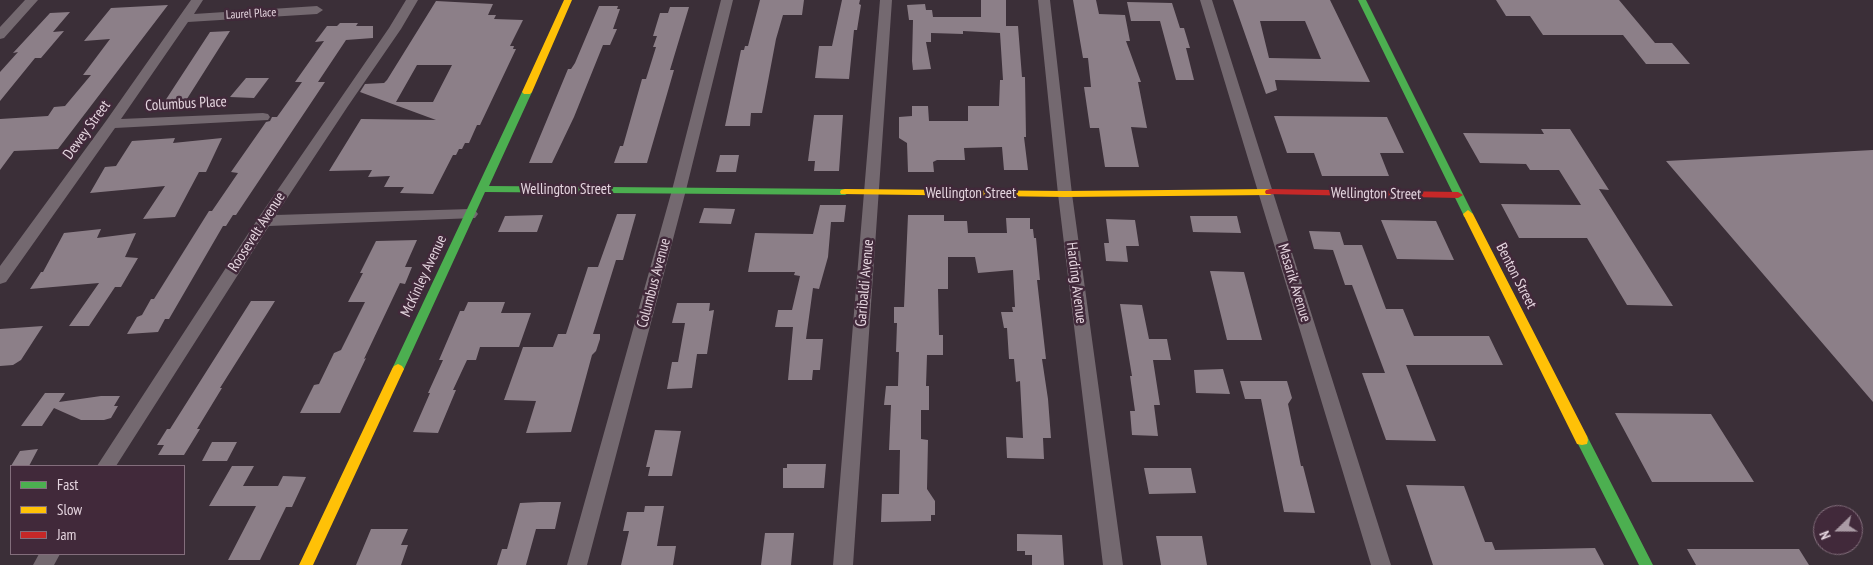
<!DOCTYPE html>
<html>
<head>
<meta charset="utf-8">
<style>
  body { margin:0 }
  #map { position:relative; width:1873px; height:565px; overflow:hidden; background:#3b2f38; font-family:"PT Sans Narrow",sans-serif }
  canvas { display:block }
  .legend { position:absolute; left:10px; top:465px; width:175px; height:90px; box-sizing:border-box; background:#41293a; border:1px solid #836e7c; margin:0; padding:6px 9px; list-style:none; font-size:15px; color:#e5d5df }
  .legend li { display:flex; align-items:center; gap:10px; height:25px }
  .legend b { width:25px; border:1px solid #836e7c }
  .north { position:absolute; left:1813px; top:505px; width:50px; height:50px; box-sizing:border-box; background:#41293a; border:1px solid #836e7c; border-radius:50%; rotate:248deg; font-size:14px; font-weight:700; line-height:20px; text-align:center; color:#e5d5df }
  .north::after { content:''; display:block; margin:auto; width:18px; height:22px; background:#aa9ba5; clip-path:polygon(50% 0,100% 100%,50% 72%,0 100%) }
</style>
</head>
<body>
<div id="map">
<canvas width="1873" height="565"></canvas>
<ul class="legend">
<li><b style="height:6px;background:#4caf50"></b>Fast</li>
<li><b style="height:6px;background:#ffc107"></b>Slow</li>
<li><b style="height:6px;background:#c62828"></b>Jam</li>
</ul>
<div class="north">N</div>
</div>
<script>
const c = document.querySelector('canvas').getContext('2d');
c.lineJoin = 'round';
function fillPath(path, color) { c.fillStyle = color; c.fill(path, 'evenodd'); }
const toPath = rows => new Path2D(rows.map(r => 'M' + r).join(''));
function label(font, color, halo, rows, align = 'center') {
  c.font = font + ' "PT Sans Narrow",sans-serif'; c.lineWidth = 5; c.setLineDash([]); c.textBaseline = 'middle'; c.strokeStyle = halo; c.fillStyle = color; for (const [text, x, y, turn = 0] of rows) {
    c.save(); c.translate(x, y); c.rotate((+turn || 0) * Math.PI / 180); c.textAlign = isNaN(turn) ? turn : align; if (halo) c.strokeText(text, 0, 0); c.fillText(text, 0, 0); c.restore();
  }
}
fillPath(toPath([
  [760,0,804,0,802,15,783,15,776,39,762,113,751,113,750,126,725,126,741,50,744,50,745,46,748,46],
  [842,0,860,0,859,4,861,5,857,30,854,30,849,79,815,78,819,46,832,46],
  [981,0,1006,0,1006,26,1018,26,1022,77,1025,77,1026,137,1024,137,1028,170,1004,170,1002,147,964,148,965,160,937,160,933,162,934,172,908,172,907,143,899,138,899,117,912,116,912,106,928,106,929,121,968,121,968,106,999,106,1000,80,1003,80,1000,33,963,31,963,34,931,33,931,42,926,42,931,69,913,70,912,61,913,20,909,20,907,5,925,4,926,10,932,10,933,17,981,17],
  [1073,0,1096,0,1099,14,1125,15,1130,41,1126,41,1141,82,1138,82,1147,128,1131,127,1139,167,1105,167,1099,128,1090,128,1084,87,1091,87,1088,58,1083,58],
  [1233,0,1330,0,1370,82,1275,80,1277,90,1266,94],
  [1260,21,1305,21,1321,59,1269,58],
  [1496,0,1619,0,1655,43,1672,43,1690,64,1646,64,1623,35,1543,35,1530,16,1506,16],
  [436,1,493,4,488,15,496,15,494,19,523,20,510,46,514,46,513,49,516,49,480,125,477,125,469,143,465,143,462,149,459,149,456,155,453,155,433,194,400,193,404,187,384,187,390,176,368,177,372,170,329,171,361,119,436,120,360,92,365,84,384,83,387,80],
  [417,65,452,65,433,102,396,102],
  [1127,2,1172,3,1180,28,1184,28,1190,48,1186,48,1194,80,1176,80,1160,21,1131,21],
  [168,5,58,149,14,151,0,170,0,119,48,116,54,107,65,106,91,75,83,75,110,39,84,41,111,8],
  [599,6,618,6,617,9,620,9,613,29,617,29,610,45,603,45,574,117,552,163,529,163,568,69,571,69,575,63],
  [670,7,689,7,670,70,674,70,647,163,614,163,620,146,623,146,642,79,646,79,656,47,653,47,657,36,653,36,660,13,668,13],
  [70,12,53,32,64,31,41,58,35,58,0,101,0,72,18,52,13,53,50,13],
  [340,23,358,23,356,26,373,26,373,38,346,40,318,82,325,82,236,215,233,215,226,226,223,226,169,319,165,319,158,332,127,334,137,317,142,315,151,299,154,299,209,211,212,211,238,173,231,172,266,122,270,121,272,117,277,117,302,82,295,82,324,41,315,42,327,26,337,26],
  [230,31,185,102,163,104,210,32],
  [246,78,269,78,254,98,230,97],
  [814,115,843,115,839,171,814,171,815,161,808,161],
  [1274,116,1387,117,1404,153,1380,153,1389,176,1322,176,1314,153,1287,153],
  [1541,129,1570,129,1609,190,1599,189,1673,306,1627,305,1587,238,1519,238,1501,204,1581,205,1559,170,1530,170,1526,164,1480,163,1463,133,1544,134],
  [175,138,173,143,222,138,206,172,199,172,175,217,143,219,165,186,90,193,105,167,116,166,132,141],
  [1873,150,1873,402,1666,161],
  [720,155,739,155,736,172,716,172],
  [820,205,846,205,844,222,831,222,828,257,819,289,813,288,806,339,823,339,820,370,813,370,812,380,788,380,793,327,775,327,778,310,792,310,800,276,794,275,795,272,748,272,755,233,813,234],
  [704,208,735,209,731,224,699,223],
  [617,214,636,214,623,260,616,260,593,334,600,334,600,339,596,351,592,355,571,432,526,433,536,401,504,400,523,347,553,347,558,334,566,334,588,267,598,267],
  [543,215,537,232,498,232,505,216],
  [908,215,944,215,944,221,967,221,968,233,1007,233,1006,218,1030,218,1030,229,1033,229,1034,238,1036,238,1040,280,1037,280,1046,359,1042,359,1048,399,1051,438,1043,438,1044,459,1007,458,1006,437,1023,438,1020,381,1016,382,1014,359,1009,359,1007,328,1004,328,1001,312,1013,312,1012,307,1015,307,1013,270,978,273,975,257,948,257,948,289,938,289,939,335,943,335,943,355,927,355,926,386,929,386,929,410,921,410,921,439,928,440,927,489,935,501,935,515,931,515,931,521,881,522,882,494,899,494,900,450,889,450,891,405,884,405,886,386,898,386,899,352,896,352,897,323,894,323,894,307,904,307],
  [1190,216,1237,216,1241,233,1193,232],
  [1106,219,1135,220,1139,246,1126,246,1128,262,1106,261,1104,243,1109,243],
  [1381,220,1436,221,1454,260,1397,259],
  [101,229,97,238,136,233,125,257,138,258,121,287,115,287,89,326,69,326,99,283,30,289,41,272,43,272,64,233],
  [1309,231,1340,232,1344,245,1362,245,1386,309,1403,309,1414,336,1489,336,1503,365,1406,365,1436,441,1386,440,1362,373,1385,373,1352,285,1345,285,1333,250,1314,249],
  [417,240,405,267,412,267,405,284,400,283,364,359,366,358,340,413,300,413,314,385,319,384,334,353,341,350,365,302,348,302,363,273,360,273,376,241],
  [1210,271,1244,272,1262,340,1227,340],
  [251,301,275,301,220,388,222,388,197,429,200,429,184,455,158,455,164,445,157,445,167,429,170,429],
  [468,302,505,302,501,313,531,313,519,347,480,347,476,360,467,360,453,390,456,390,438,433,413,432,430,393,428,393,443,360,439,360,460,311,464,311],
  [677,303,710,303,709,311,714,310,707,354,697,354,692,388,667,389,672,362,678,362,685,323,672,323],
  [1120,304,1142,305,1149,339,1167,339,1171,360,1153,360,1160,405,1154,405,1158,436,1132,435,1130,411,1135,411,1130,376,1132,376],
  [43,326,21,360,13,365,0,366,0,329],
  [1223,369,1230,394,1196,393,1194,370],
  [1240,381,1287,381,1292,398,1288,404,1301,466,1303,466,1315,513,1284,512,1261,399,1245,399],
  [45,393,65,393,59,402,101,396,120,396,114,406,118,406,111,418,104,420,81,420,54,408,42,426,21,426],
  [1615,413,1711,414,1754,482,1652,482],
  [655,430,681,431,672,476,648,476,650,467,646,467],
  [212,442,237,442,227,461,202,461],
  [38,449,29,466,11,466,20,451],
  [787,464,826,464,824,488,783,488,783,468,787,468],
  [232,466,254,466,243,486,278,486,283,476,306,477,292,507,286,507,260,560,228,560,256,506,209,506],
  [1144,468,1191,468,1196,493,1149,494],
  [1406,485,1464,486,1485,542,1492,542,1495,550,1595,548,1604,565,1433,565],
  [540,502,561,502,555,529,536,529,526,565,497,565,502,549,507,549,520,503],
  [645,506,664,506,657,546,676,546,673,565,621,565,629,531,623,531,627,512,644,512],
  [371,529,408,529,401,545,408,545,401,565,356,565],
  [765,533,794,533,791,565,761,565],
  [1017,534,1062,535,1064,565,1032,565,1032,555,1025,555,1025,551,1017,551],
  [1156,536,1202,536,1207,565,1161,565],
  [1687,549,1799,549,1809,565,1696,565]
]), '#8c7f88');
fillPath(toPath([
  [25,0,38,0,4,38,0,39,0,27,25,0],
  [191,0,203,0,194,14,317,6,323,10,317,14,188,22,121,119,263,113,268,114,270,117,268,120,115,128,6,282,0,284,0,266,106,121,191,0],
  [406,0,418,0,401,29,348,106,276,215,470,209,475,210,478,214,475,218,269,226,116,466,97,466,259,217,389,28,406,0],
  [721,0,733,0,686,190,587,565,567,565,672,190,721,0],
  [880,0,892,0,853,565,833,565,880,0],
  [1038,0,1050,0,1072,194,1123,565,1103,565,1058,194,1038,0],
  [1200,0,1212,0,1391,565,1371,565,1200,0],
  [39,554,60,554,54,565,33,565,39,554]
]), '#746970');
fillPath(toPath([
  [1358,0,1366,0,1473,214,1472,217,1464,217,1463,214,1358,0],
  [527,89,532,92,489,186,845,189,850,192,845,195,485,192,404,369,402,372,394,372,392,369,522,92,527,89],
  [1582,435,1587,436,1653,565,1639,565,1576,440,1577,436,1582,435]
]), '#4caf50');
fillPath(toPath([
  [564,0,572,0,532,92,530,94,524,94,522,92,564,0],
  [845,189,1065,191,1270,189,1275,192,1270,195,1065,197,841,194,840,192,841,190,845,189],
  [1468,210,1473,214,1587,436,1588,440,1587,444,1582,445,1577,444,1463,214,1468,210],
  [398,364,402,366,404,369,313,565,299,565,392,369,394,366,398,364]
]), '#ffc107');
fillPath(toPath([
  [1270,189,1458,192,1463,195,1458,198,1266,194,1265,192,1266,190,1270,189]
]), '#c62828');
label('12px', '#e5d5df', '#41293a', [
  ["Laurel Place",251,14,-3]
]);
label('15px', '#e5d5df', '#41293a', [
  ["Columbus Place",186,104,-3],
  ["Dewey Street",87,130,-54],
  ["Wellington Street",566,190],
  ["Wellington Street",971,194],
  ["Wellington Street",1376,194,1],
  ["Roosevelt Avenue",257,232,-57],
  ["McKinley Avenue",424,276,-65],
  ["Benton Street",1516,276,63],
  ["Columbus Avenue",654,283,-75],
  ["Garibaldi Avenue",865,283,-85],
  ["Harding Avenue",1076,283,83],
  ["Masarik Avenue",1294,283,73]
]);
</script>
</body>
</html>
